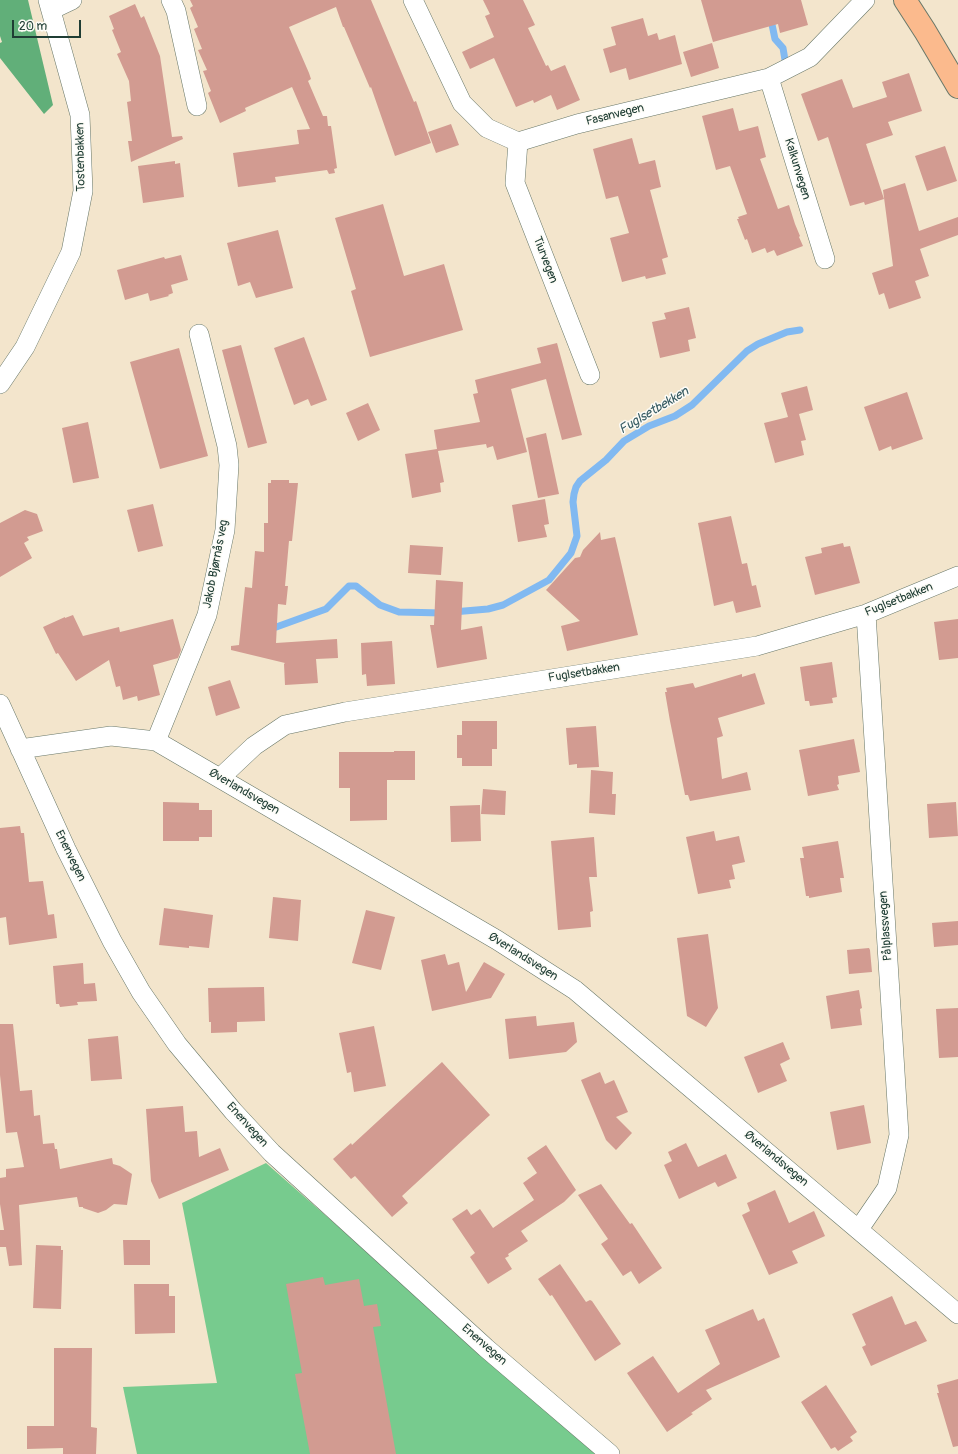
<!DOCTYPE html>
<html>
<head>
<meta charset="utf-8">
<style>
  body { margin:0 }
  #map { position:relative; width:958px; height:1454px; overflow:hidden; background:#f3e5cc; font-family:Pangolin,sans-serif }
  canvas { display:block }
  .scale { position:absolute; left:12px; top:20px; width:69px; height:18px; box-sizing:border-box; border:2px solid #1f3d34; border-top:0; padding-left:5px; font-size:12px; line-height:14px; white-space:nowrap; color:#1f3d34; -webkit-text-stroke:3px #fdfcf7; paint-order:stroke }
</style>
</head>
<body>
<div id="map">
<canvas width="958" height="1454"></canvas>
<div class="scale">20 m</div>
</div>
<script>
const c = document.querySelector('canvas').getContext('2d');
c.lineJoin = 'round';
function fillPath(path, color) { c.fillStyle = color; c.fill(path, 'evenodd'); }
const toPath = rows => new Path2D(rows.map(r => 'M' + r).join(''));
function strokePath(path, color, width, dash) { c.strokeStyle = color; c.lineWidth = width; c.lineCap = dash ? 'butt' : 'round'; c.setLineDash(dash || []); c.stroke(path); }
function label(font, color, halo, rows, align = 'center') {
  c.font = font + ' Pangolin,sans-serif'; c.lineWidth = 3; c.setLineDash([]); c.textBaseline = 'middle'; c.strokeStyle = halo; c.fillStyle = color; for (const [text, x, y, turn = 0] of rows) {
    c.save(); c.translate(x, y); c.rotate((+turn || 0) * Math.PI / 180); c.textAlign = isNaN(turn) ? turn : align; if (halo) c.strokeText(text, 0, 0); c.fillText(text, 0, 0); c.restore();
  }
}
fillPath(toPath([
  [266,1163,597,1454,137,1454,123,1387,217,1383,182,1203]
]), '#77cb8e');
fillPath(toPath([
  [0,0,28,0,53,105,44,114,0,58,0,43,2,42,0,36]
]), '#61af79');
strokePath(toPath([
  [767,0,775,39,783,48,785,60],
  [453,612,488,609,503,605,549,580,571,553,577,536,573,502,574,494,576,487,580,481,606,460,624,441,649,426,675,416,692,405,747,351,758,344,787,332,800,330],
  [268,630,326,609,349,586,356,586,380,605,399,612,443,613]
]), '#81b9f1', 7);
fillPath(toPath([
  [190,0,371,0,414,102,416,101,431,143,395,156,371,87,370,88,344,27,343,27,336,7,289,27,309,73,311,79,308,81,323,116,327,116,328,126,331,126,337,168,334,169,335,173,329,174,327,170,275,177,276,182,238,187,233,153,299,144,297,130,310,129,292,87,245,108,246,111,220,123,208,93,211,91,203,71,207,70,198,50,202,49,194,29,198,27,190,8,193,6],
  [483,0,523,0,535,25,528,28,546,66,548,65,551,71,565,65,580,100,557,110,551,95,534,103,533,100,516,107,494,58,470,69,462,52,494,37,485,16,490,14],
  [701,0,801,0,808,25,780,33,778,24,713,42],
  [135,4,141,18,144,16,160,56,172,137,182,136,183,139,131,162,128,141,132,141,127,102,131,101,129,81,117,54,121,52,112,30,114,29,109,16],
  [643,18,648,36,657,33,659,40,675,35,682,64,629,80,626,68,610,73,603,49,616,45,611,27],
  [712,43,719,68,691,77,683,52],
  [909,73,922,111,888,122,893,135,866,144,884,199,865,205,864,202,850,206,828,137,818,141,801,94,842,79,853,108,887,97,882,82],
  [733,108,739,131,758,126,766,157,760,159,778,209,789,205,795,224,800,236,799,237,803,246,777,256,774,250,767,253,765,248,752,253,747,239,745,240,737,219,739,219,738,217,747,214,730,166,716,170,702,116],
  [451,124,459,145,436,153,428,132],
  [632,138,639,164,655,160,661,187,650,190,668,257,662,259,666,274,646,279,645,276,622,282,610,238,629,233,618,196,606,199,593,149],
  [945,146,957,181,927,191,915,156],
  [175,161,175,164,180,163,184,197,143,203,138,166],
  [905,183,919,231,958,217,958,235,920,249,929,276,915,281,921,298,889,309,884,293,879,295,872,273,893,266,883,190],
  [383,204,404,276,444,264,463,330,370,357,351,291,356,289,335,218],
  [278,230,293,288,256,298,250,282,238,286,227,243],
  [181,255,188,280,171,285,173,293,168,295,169,296,150,301,148,293,125,300,117,270,164,257,165,259],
  [689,307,696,338,688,340,690,351,660,358,652,322,666,319,664,313],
  [304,337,327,400,311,406,308,399,294,405,274,348],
  [557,343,582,435,562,440,546,379,511,389,527,452,497,460,493,446,487,448,486,444,438,451,444,482,440,483,441,492,412,498,405,454,437,449,434,430,480,422,473,394,478,393,475,380,541,363,537,348],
  [241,345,267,443,248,448,222,350],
  [179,348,208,456,160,469,130,362],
  [807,386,813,410,799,414,806,440,801,441,804,455,775,463,764,423,788,417,781,393],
  [907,392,923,439,892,450,891,446,879,451,864,407],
  [368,403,380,430,358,441,346,413],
  [88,422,99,478,73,483,62,428],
  [546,433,559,494,538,498,526,438],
  [271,480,289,480,289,483,298,483,292,541,289,541,285,586,288,586,286,605,278,604,276,643,337,639,338,658,316,659,318,683,285,685,284,664,285,663,231,650,231,646,239,645,245,587,252,588,255,551,264,552,264,523,268,523,268,483,271,483],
  [545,499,549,524,544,525,547,537,518,542,512,505],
  [153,504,163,546,138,552,127,510],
  [25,510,37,514,43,531,27,537,29,540,24,543,32,558,0,577,0,523],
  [731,516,742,564,747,563,752,586,756,585,761,607,736,613,733,601,714,606,698,523],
  [600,532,601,540,615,537,638,635,567,651,561,626,580,621,546,590,575,558,580,557,583,550],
  [843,543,844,547,850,546,860,583,815,595,805,557,822,553,821,548],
  [410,545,443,547,441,575,408,573],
  [436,580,463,582,461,630,482,626,487,659,437,668,430,625,434,625],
  [73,615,83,636,119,627,120,632,173,619,181,650,178,658,153,665,160,695,138,701,137,696,123,700,120,686,116,687,109,660,76,681,58,653,56,654,43,627,65,617,65,618],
  [958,619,958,658,939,660,934,622],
  [392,641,395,684,367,686,366,674,362,675,361,643],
  [832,662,837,697,832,698,833,703,810,706,809,701,805,701,800,667],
  [755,673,765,704,718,718,723,736,717,738,722,779,747,772,751,790,690,801,688,795,685,795,670,721,665,692,667,692,666,688,693,683,695,688,742,674,742,677],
  [230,680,240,708,216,716,208,687],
  [462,721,497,721,497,749,492,749,492,766,462,766,462,758,457,758,457,735,462,735],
  [596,726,599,767,577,768,577,764,569,765,566,728],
  [854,739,860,772,838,776,839,784,837,785,839,790,808,796,799,750],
  [394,751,415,751,415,780,387,780,387,820,350,821,350,788,339,788,339,752,394,752],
  [591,770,613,772,612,794,616,794,615,815,589,813],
  [483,789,506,791,505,815,481,814],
  [163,802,199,803,199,810,212,810,212,837,199,837,199,841,163,841],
  [956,802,958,836,929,838,927,804],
  [480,805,481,841,451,842,450,806],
  [20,826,21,833,24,833,29,882,43,881,48,915,54,914,57,938,9,945,6,917,0,918,0,828],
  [714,831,716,841,739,836,745,862,732,865,735,879,729,880,731,888,698,894,686,837],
  [594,837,597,877,589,877,593,911,590,912,591,927,558,930,551,841],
  [838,841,844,878,840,878,842,892,809,898,809,896,806,896,800,858,804,858,802,847],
  [273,897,301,900,298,941,269,938],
  [164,908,213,915,209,948,189,946,189,948,159,945],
  [366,910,395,917,381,970,352,963],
  [958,921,958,945,934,947,932,923],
  [708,934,718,1008,706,1027,687,1016,677,938],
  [869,948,870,950,872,972,849,974,847,950],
  [445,954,448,965,459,962,466,992,484,962,505,974,491,998,432,1011,421,960],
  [83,963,84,984,95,983,97,1001,77,1002,78,1005,60,1007,59,1004,56,1004,53,966],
  [264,987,265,1021,237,1022,237,1032,211,1033,211,1022,209,1022,208,988],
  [859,990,862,1008,860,1009,862,1025,831,1029,826,996],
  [958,1008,958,1057,939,1058,936,1009],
  [536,1016,537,1026,574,1022,577,1042,566,1052,509,1059,505,1019],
  [0,1024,13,1024,20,1091,32,1090,34,1116,40,1115,43,1144,54,1143,55,1149,57,1149,60,1169,112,1158,113,1164,120,1166,132,1174,127,1205,114,1204,106,1210,98,1213,83,1208,83,1207,79,1207,77,1197,19,1205,22,1265,9,1266,6,1247,0,1247,0,1230,4,1230,0,1204,0,1178,6,1177,6,1169,24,1167,17,1132,6,1133,0,1075],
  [374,1026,386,1086,354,1092,351,1072,347,1073,339,1033],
  [118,1036,122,1079,91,1081,88,1039],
  [783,1042,790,1059,780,1064,787,1081,758,1093,744,1057],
  [442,1062,490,1115,402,1196,408,1203,392,1217,355,1176,351,1179,333,1159,351,1143,352,1145],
  [600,1072,605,1084,614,1080,628,1112,616,1117,632,1133,616,1150,606,1140,581,1080],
  [864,1105,871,1143,837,1150,830,1112],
  [183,1106,185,1132,197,1131,199,1157,220,1148,229,1170,159,1199,151,1181,146,1109],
  [686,1143,698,1167,726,1154,737,1178,718,1187,715,1182,679,1199,664,1165,672,1161,668,1152],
  [546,1145,576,1190,564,1202,521,1231,528,1241,508,1254,509,1256,505,1258,512,1269,488,1284,470,1257,475,1253,452,1219,467,1209,471,1215,480,1209,493,1228,534,1200,523,1183,537,1173,527,1158],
  [601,1184,630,1224,632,1223,662,1268,639,1284,631,1271,623,1276,601,1244,608,1239,578,1195],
  [775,1190,789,1223,814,1211,825,1236,792,1251,798,1263,769,1275,742,1215,750,1211,747,1203],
  [123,1240,150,1240,150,1265,124,1265],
  [36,1245,61,1246,61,1250,63,1250,61,1309,33,1308],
  [560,1264,586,1302,590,1300,592,1301,621,1344,595,1361,552,1295,550,1296,538,1279],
  [323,1277,325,1285,359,1279,364,1306,377,1304,381,1326,373,1327,396,1454,310,1454,295,1374,302,1373,286,1284],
  [134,1284,169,1284,169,1296,175,1296,175,1333,135,1334],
  [892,1296,905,1325,916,1321,927,1341,871,1366,862,1347,866,1345,852,1314],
  [753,1309,758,1321,764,1318,780,1357,706,1390,712,1399,691,1413,693,1414,667,1432,627,1373,653,1356,678,1393,720,1364,705,1330],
  [54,1348,92,1348,91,1427,97,1428,96,1454,63,1454,63,1448,27,1449,27,1426,54,1426],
  [958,1379,958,1446,953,1447,937,1393,939,1393,937,1385],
  [826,1385,857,1432,850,1437,853,1441,838,1451,835,1447,831,1449,801,1402]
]), '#d29b91');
const street = toPath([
  [171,0,176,11,197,106],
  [413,0,462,103,487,128,518,142,577,124,769,78,810,57,865,0],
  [51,10,72,0],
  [769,78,825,259],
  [518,142,515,183,590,375],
  [0,384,25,347,71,252,83,191,80,115,48,0],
  [0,704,66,849,112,941,141,992,177,1044,233,1111,272,1153,486,1348,610,1454],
  [156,741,207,615,225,530,229,465,227,446,199,334],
  [20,749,111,736,156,741,497,940,575,990,958,1314],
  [220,778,254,746,285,725,345,712,757,646,866,614,958,576],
  [859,1229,887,1188,899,1135,866,614]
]);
const primary = toPath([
  [905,0,925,31,958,87]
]);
strokePath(street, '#697869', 20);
strokePath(primary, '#697869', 24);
strokePath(street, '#fff', 19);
strokePath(primary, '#fbba8d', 22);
label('12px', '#1f3d34', '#fdfcf7', [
  ["Fasanvegen",615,115,-14],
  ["Tostenbakken",81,157,-91],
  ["Kalkunvegen",797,169,73],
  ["Tiurvegen",545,260,69],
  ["Jakob Bjørnås veg",216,564,-79],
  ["Fuglsetbakken",899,600,-22],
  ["Fuglsetbakken",584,673,-9],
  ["Øverlandsvegen",244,792,30],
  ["Enenvegen",70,856,64],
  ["Pålplassvegen",886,926,-94],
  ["Øverlandsvegen",523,957,32],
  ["Enenvegen",247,1125,48],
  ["Øverlandsvegen",776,1159,40],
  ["Enenvegen",484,1345,41]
]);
label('italic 13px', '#385c63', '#fdfcf7', [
  ["Fuglsetbekken",654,411,-31]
]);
</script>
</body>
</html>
